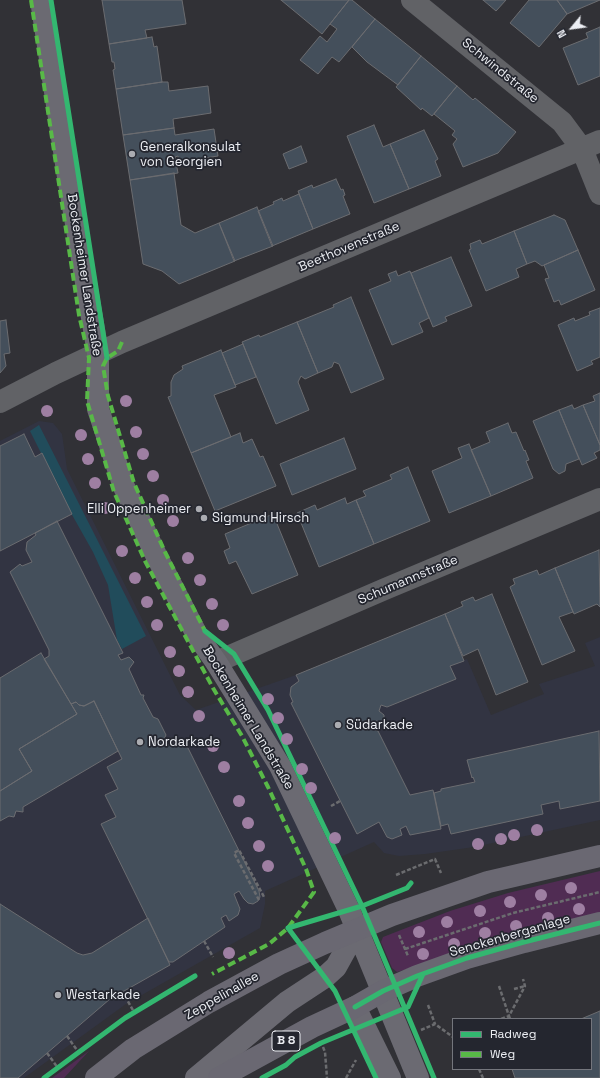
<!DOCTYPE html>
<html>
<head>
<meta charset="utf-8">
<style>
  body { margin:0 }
  #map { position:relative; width:600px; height:1078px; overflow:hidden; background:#313136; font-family:"Space Grotesk",sans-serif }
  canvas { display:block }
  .legend { position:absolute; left:452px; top:1018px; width:140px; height:52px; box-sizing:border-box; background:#24262f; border:1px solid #74767d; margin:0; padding:5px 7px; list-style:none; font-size:12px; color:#eceef3 }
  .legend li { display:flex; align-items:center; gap:8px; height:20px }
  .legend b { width:20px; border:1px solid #74767d }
  .north { position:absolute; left:552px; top:8px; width:40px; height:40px; -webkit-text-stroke:3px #24262f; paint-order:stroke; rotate:241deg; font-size:11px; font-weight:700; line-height:16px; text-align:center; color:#eceef3 }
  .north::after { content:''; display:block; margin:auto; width:14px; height:18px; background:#eceef3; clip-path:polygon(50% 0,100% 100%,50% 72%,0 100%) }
</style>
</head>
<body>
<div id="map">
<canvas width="600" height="1078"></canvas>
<ul class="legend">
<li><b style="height:5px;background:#33b770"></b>Radweg</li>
<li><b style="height:5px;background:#58b947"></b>Weg</li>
</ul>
<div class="north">N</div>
</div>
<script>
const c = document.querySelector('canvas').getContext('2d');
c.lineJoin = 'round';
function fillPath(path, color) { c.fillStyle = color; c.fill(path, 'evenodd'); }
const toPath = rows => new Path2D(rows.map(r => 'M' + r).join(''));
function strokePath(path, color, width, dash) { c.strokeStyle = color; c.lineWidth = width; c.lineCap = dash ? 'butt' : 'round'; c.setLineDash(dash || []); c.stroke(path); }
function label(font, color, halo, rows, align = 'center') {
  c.font = font + ' "Space Grotesk",sans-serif'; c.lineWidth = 3.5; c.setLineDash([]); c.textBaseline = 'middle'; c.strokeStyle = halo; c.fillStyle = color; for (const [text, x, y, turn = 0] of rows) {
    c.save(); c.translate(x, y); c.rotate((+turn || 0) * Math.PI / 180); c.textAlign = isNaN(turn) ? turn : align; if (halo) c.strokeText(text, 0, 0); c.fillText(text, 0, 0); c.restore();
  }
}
fillPath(toPath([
  [39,421,53,423,62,434,67,469,180,695,196,710,296,675,445,614,464,660,467,659,491,715,544,694,539,684,595,666,585,643,600,637,600,820,474,847,425,854,399,856,384,853,374,842,265,891,265,904,260,928,126,1004,24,1078,0,1078,0,441]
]), '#323442');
fillPath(toPath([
  [600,871,600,913,397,972,392,968,381,942,383,937,450,911,508,893],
  [89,1051,64,1078,52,1078]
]), '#502c53');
fillPath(toPath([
  [39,425,146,636,122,649,117,640,108,585,93,552,71,513,30,431]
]), '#214c5b');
const building = toPath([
  [102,0,182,0,186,24,145,30,147,38,109,44,102,0],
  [281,0,349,0,322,34,281,0],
  [349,0,352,0,375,19,339,62,332,57,318,74,300,60,320,36,327,42,337,29,330,24,349,0],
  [483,0,506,0,496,11,483,0],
  [529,0,557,0,567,14,539,47,510,23,529,0],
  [557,0,600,0,567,14,557,0],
  [375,19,421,56,398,85,367,62,352,47,375,19],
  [600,27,600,76,578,85,563,48,588,38,586,33,600,27],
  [152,37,154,47,157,46,162,82,116,89,113,70,115,69,114,62,112,62,109,44,152,37],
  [421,56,457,86,432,116,422,108,421,110,396,87,421,56],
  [162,82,168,82,169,91,208,86,211,113,173,119,174,128,123,135,116,89,162,82],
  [457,86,473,100,475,98,516,132,498,153,463,167,453,144,457,139,452,135,455,131,434,114,457,86],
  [374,125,383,147,390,144,409,189,374,203,347,136,374,125],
  [174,128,175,135,214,129,218,156,179,162,178,156,175,157,178,173,130,180,123,135,174,128],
  [424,130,438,159,435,161,441,176,409,189,390,144,424,130],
  [301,146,307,162,289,169,283,154,301,146],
  [174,173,181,225,195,233,219,223,235,261,179,284,162,271,143,264,130,180,174,173],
  [336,179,341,190,343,189,345,195,343,196,350,214,313,229,298,191,312,185,313,188,336,179],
  [299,194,313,229,272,246,258,211,274,204,273,202,282,198,283,201,299,194],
  [257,207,273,246,234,261,219,223,257,207],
  [554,215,565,220,578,250,542,266,535,261,527,264,514,231,554,215],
  [514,231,527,264,516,269,519,277,486,291,469,250,471,249,470,244,480,240,482,244,514,231],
  [578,250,595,290,561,305,559,300,554,302,545,279,549,278,544,265,578,250],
  [451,257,472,306,445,317,447,321,433,327,411,273,451,257],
  [396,271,398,276,410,271,429,318,419,323,423,332,392,345,369,290,391,281,388,274,396,271],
  [351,297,384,379,351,393,339,364,334,362,332,367,318,373,297,322,334,307,333,305,351,297],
  [600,308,600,357,591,361,593,364,577,371,558,325,574,318,575,321,590,315,589,312,600,308],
  [6,320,10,353,4,354,6,366,0,373,0,321,6,320],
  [297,322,318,373,305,379,301,376,298,382,309,410,276,424,242,342,259,335,260,337,297,322],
  [243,344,256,377,235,385,222,353,243,344],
  [221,350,236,387,214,395,231,437,191,453,168,397,171,396,171,382,174,375,183,369,182,366,221,350],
  [600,393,600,445,583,405,595,401,593,396,600,393],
  [572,405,574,409,583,405,600,445,600,450,594,453,597,458,582,465,559,410,572,405],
  [559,410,579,459,566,464,565,471,559,474,553,469,533,421,559,410],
  [508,423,512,433,516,432,524,451,525,450,529,460,526,461,533,478,491,496,471,450,490,442,486,432,508,423],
  [240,433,243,443,252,439,260,457,263,456,276,486,215,511,191,453,240,433],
  [24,434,35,457,42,453,72,514,0,551,0,446,24,434],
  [344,438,356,469,292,495,280,464,344,438],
  [469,444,491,496,449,513,432,471,462,458,458,448,469,444],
  [408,467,430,521,374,544,356,500,366,496,363,491,392,479,390,475,408,467],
  [345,498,347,504,356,500,374,544,319,567,297,513,315,505,317,510,345,498],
  [273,514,298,575,252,594,236,561,229,564,224,551,230,548,225,534,273,514],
  [57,521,123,653,118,655,121,660,129,657,134,662,129,669,141,695,144,695,143,698,153,717,158,719,166,735,164,739,167,745,178,742,188,748,259,891,260,897,258,901,253,904,248,903,244,899,239,891,234,894,240,909,238,915,229,921,226,915,221,918,225,927,173,962,169,962,101,824,116,817,105,795,118,789,107,767,122,759,94,701,84,706,79,705,76,702,71,704,44,659,49,656,49,650,10,572,20,564,22,566,32,562,26,550,27,542,36,535,35,533,57,521],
  [599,550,600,607,597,604,574,614,555,568,599,550],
  [555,568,573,612,559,617,575,651,542,665,510,587,515,584,513,579,537,570,539,575,555,568],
  [492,594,528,682,496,695,478,649,463,656,445,614,463,606,461,602,473,597,475,601,492,594],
  [445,614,464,661,450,666,456,679,387,707,381,705,379,711,384,715,384,719,381,722,376,721,373,729,378,731,410,795,433,790,441,829,410,835,406,826,400,829,402,835,392,839,387,837,379,822,357,834,291,703,293,702,290,695,291,687,299,681,296,675,445,614],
  [41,653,77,714,19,749,32,771,0,791,0,678,41,653],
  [94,701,118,751,23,807,23,812,16,811,14,817,9,816,0,821,0,791,32,771,19,749,77,714,71,704,76,702,79,705,84,706,94,701],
  [599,731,600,801,560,809,559,801,541,805,543,814,451,834,448,824,441,826,434,793,441,791,441,789,475,782,473,777,472,778,467,760,599,731],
  [0,904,77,953,83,955,92,953,148,918,170,965,110,999,18,1078,0,1078,0,904],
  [600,1011,600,1078,515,1078,512,1069,591,1069,591,1019,581,1019,600,1011]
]);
fillPath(building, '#444f5b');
strokePath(building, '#6b6c70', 1);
strokePath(toPath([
  [331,806,340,801],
  [396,875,435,859,441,873],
  [259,900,234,853,239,850,264,897],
  [399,935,408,956],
  [204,941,213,957],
  [405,949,513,913,600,892],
  [499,986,509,1016,501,1019],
  [514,989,525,986],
  [122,991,134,1012],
  [428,1005,435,1024],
  [510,1019,509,1016,525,986,523,979],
  [421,1030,435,1024,453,1037],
  [67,1036,79,1053],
  [323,1047,325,1052,327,1078],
  [47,1053,58,1068],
  [479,1069,483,1078],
  [346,1078,356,1060]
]), '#6b6c6f', 2.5, [4, 2]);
strokePath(toPath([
  [412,0,562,122,582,149,600,194],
  [0,402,56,373,122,342,600,141],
  [216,662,385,589,600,499]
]), '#616266', 22);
strokePath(toPath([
  [41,0,68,177,98,353,98,409,124,487,156,555,197,635,216,662,280,766,349,910,418,1078],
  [355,1007,390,1078],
  [196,1078,287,1002,325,977,336,967,357,929]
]), '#6b6a72', 22);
strokePath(toPath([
  [96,1078,133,1049,209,1002,279,964,325,943,392,915,488,882,600,856],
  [219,1078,312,1027,355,1007,383,991,417,976,467,958,524,942,600,923]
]), '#6a6872', 22);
strokePath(toPath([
  [31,0,79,315,89,358,87,401,114,492,145,561,213,688,242,736,268,787,306,869,314,892,288,928,269,944,212,974],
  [122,342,118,351,107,358,103,366,108,396,134,483,165,552,205,631]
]), '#58b947', 4, [8, 4]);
strokePath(toPath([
  [51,0,107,358],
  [205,631,234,654,268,710,362,906,434,1078],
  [288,928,335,991,376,1078],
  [288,928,362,906,407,888,411,883],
  [355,1007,383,991,417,976,467,958,524,942,600,923],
  [44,1078,125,1018,195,976],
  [262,1078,286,1065,295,1057,321,1043,408,1007,423,974]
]), '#33b770', 5);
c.fillStyle = '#9e7fa2';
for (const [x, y] of [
  [126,401],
  [47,411],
  [136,432],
  [81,435],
  [143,454],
  [88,459],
  [153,476],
  [95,483],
  [163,500],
  [105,508],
  [173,521],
  [122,551],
  [188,558],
  [135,578],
  [200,580],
  [147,602],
  [212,604],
  [157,625],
  [223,625],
  [170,652],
  [179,671],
  [188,692],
  [268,699],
  [199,716],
  [278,718],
  [287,739],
  [213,746],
  [224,767],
  [302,769],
  [311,788],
  [239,801],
  [248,823],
  [537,830],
  [514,835],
  [335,838],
  [501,839],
  [478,844],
  [259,846],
  [268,866],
  [571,888],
  [541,895],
  [510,902],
  [579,909],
  [480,911],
  [548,918],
  [447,922],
  [516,926],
  [419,932],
  [485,933],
  [454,944],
  [229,953],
  [423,954]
]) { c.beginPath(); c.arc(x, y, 6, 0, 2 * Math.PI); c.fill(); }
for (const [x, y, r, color] of [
  [132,154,4,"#abacb1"],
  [199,509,4,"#abacb1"],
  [204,518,4,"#abacb1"],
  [338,725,4,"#abacb1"],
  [140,742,4,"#abacb1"],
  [58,995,4,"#abacb1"]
]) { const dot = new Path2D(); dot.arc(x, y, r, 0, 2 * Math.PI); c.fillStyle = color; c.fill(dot); strokePath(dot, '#24262f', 1.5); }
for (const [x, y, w] of [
  [286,1041,28]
]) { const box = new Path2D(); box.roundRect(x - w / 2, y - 10, w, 20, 3); c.fillStyle = '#24262f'; c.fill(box); strokePath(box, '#eceef3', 1); }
label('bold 12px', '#eceef3', null, [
  ["B 8",286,1041]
]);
label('13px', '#eceef3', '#24262f', [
  ["Schwindstraße",500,71,39],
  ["Beethovenstraße",349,247,-23],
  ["Bockenheimer Landstraße",84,275,81],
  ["Schumannstraße",408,580,-23],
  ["Bockenheimer Landstraße",248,718,59],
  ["Senckenberganlage",510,936,-16],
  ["Zeppelinallee",222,996,-30]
]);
label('13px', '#eceef3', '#24262f', [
  ["Generalkonsulat",140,147],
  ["von Georgien",140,162],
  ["Elli Oppenheimer",191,509,"right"],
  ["Sigmund Hirsch",212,518],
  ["Südarkade",346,725],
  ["Nordarkade",148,742],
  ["Westarkade",66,995]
], 'left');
</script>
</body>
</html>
